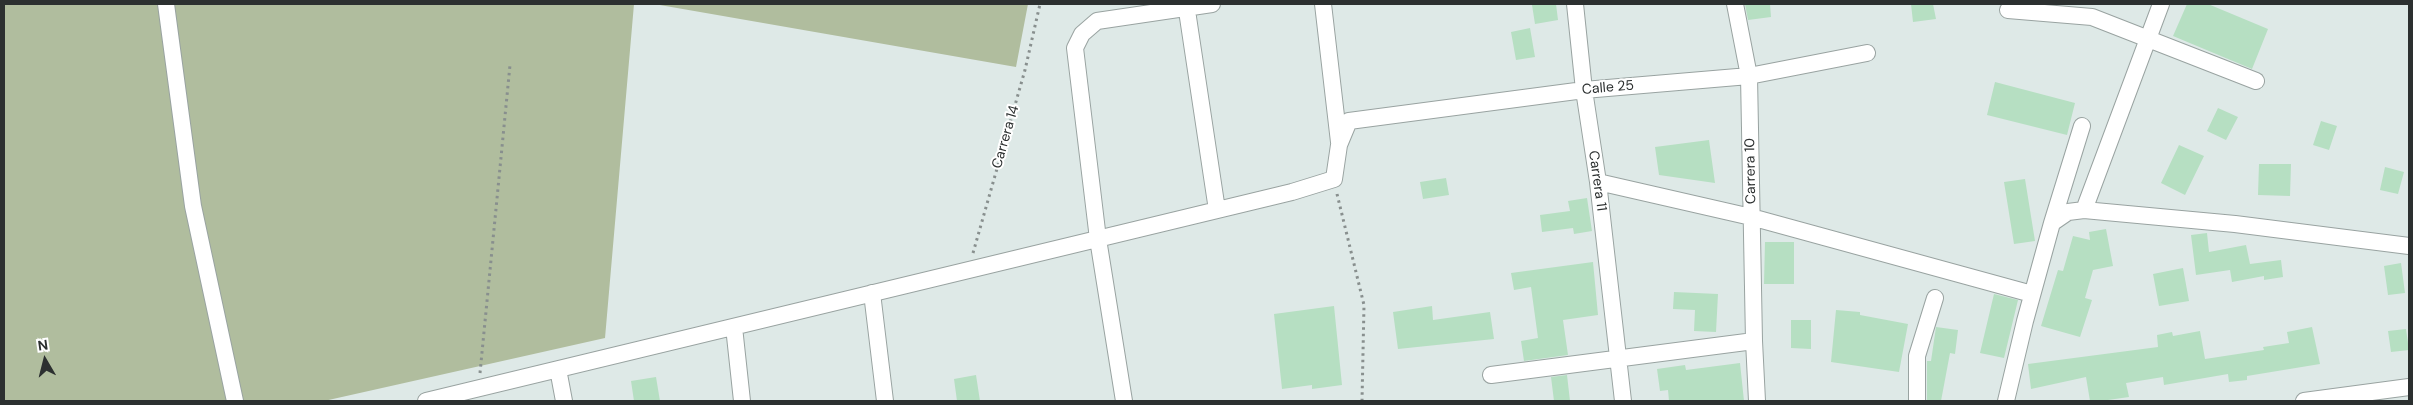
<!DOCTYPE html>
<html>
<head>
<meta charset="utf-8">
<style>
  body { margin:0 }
  #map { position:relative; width:2413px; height:405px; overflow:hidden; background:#dee9e7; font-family:"DM Sans",sans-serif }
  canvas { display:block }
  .frame { position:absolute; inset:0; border:5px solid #2c3030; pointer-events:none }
  .north { position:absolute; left:20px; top:335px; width:50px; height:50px; -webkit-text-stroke:4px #fff; paint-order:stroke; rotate:352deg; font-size:14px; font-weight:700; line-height:20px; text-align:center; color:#2c3030 }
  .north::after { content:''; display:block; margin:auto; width:18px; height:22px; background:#2c3030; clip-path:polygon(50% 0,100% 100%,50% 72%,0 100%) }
</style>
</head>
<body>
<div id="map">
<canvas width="2413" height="405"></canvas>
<div class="frame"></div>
<div class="north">N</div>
</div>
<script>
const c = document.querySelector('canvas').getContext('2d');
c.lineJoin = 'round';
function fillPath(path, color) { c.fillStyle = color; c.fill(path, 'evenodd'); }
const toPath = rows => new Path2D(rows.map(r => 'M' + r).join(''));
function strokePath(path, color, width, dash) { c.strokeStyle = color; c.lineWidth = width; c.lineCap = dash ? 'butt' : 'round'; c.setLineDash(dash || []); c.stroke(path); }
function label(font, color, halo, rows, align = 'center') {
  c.font = font + ' "DM Sans",sans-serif'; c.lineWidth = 4; c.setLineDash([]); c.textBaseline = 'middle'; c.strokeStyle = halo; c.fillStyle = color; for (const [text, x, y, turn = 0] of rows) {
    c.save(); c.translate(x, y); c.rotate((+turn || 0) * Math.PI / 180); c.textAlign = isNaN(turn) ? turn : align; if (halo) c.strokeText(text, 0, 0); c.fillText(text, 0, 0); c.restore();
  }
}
fillPath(toPath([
  [4,4,634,4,605,338,324,401,4,401],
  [654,4,1028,4,1016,67]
]), '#b0bd9e');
fillPath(toPath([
  [1556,4,1558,20,1535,24,1532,5],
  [1745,4,1770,4,1771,17,1748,20],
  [1911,4,1933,4,1936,19,1913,22],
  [2187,4,2208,4,2268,29,2252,69,2173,36],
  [1530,28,1535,57,1516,60,1511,32],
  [1995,82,2075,103,2067,135,1987,115],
  [2218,108,2238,117,2226,140,2207,131],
  [2321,121,2337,126,2329,150,2313,145],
  [1709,140,1715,183,1659,175,1655,147],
  [2179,145,2204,156,2185,195,2161,183],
  [2259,164,2291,164,2290,196,2258,195],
  [2385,167,2404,172,2398,194,2380,190],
  [1446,178,1449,195,1423,199,1420,182],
  [2025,179,2035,241,2014,244,2004,182],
  [1587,198,1592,231,1574,234,1573,228,1542,232,1540,215,1570,211,1568,201],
  [2106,229,2113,266,2093,270,2085,298,2092,300,2080,337,2041,326,2058,270,2063,271,2073,236,2090,240,2089,232],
  [2207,233,2209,252,2246,245,2250,264,2281,260,2283,277,2264,280,2264,276,2232,282,2230,270,2196,275,2191,235],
  [1765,242,1794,242,1794,284,1764,284],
  [1593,262,1598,315,1563,320,1568,355,1524,361,1521,341,1538,338,1531,287,1514,290,1511,273],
  [2401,263,2405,293,2388,295,2384,266],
  [2183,268,2189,301,2159,306,2153,274],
  [1674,292,1718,294,1716,332,1694,331,1695,310,1673,309],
  [1994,294,2018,300,2004,358,1980,353],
  [1334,306,1342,385,1312,389,1312,385,1282,389,1274,314],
  [1432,306,1433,320,1490,312,1494,339,1398,349,1393,312],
  [1836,310,1860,312,1860,315,1908,324,1899,372,1831,362],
  [1791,320,1811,320,1811,349,1791,348],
  [1936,327,1958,330,1955,354,1950,353,1941,401,1927,401,1927,361,1931,361],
  [2312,327,2320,364,2247,376,2247,380,2229,382,2228,374,2164,385,2163,377,2126,383,2129,397,2101,401,2090,401,2086,377,2031,389,2028,364,2158,347,2157,335,2172,332,2173,336,2200,331,2205,359,2264,350,2263,347,2289,343,2287,332],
  [2406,329,2409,350,2391,352,2388,331],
  [1740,363,1744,401,1669,401,1668,390,1660,391,1657,369,1685,365,1686,370],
  [976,375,980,401,957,401,954,379],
  [1567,375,1570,401,1554,401,1551,377],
  [656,377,660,401,634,401,631,381]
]), '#b6dfc2');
const minor = toPath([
  [166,4,193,206,235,401],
  [1186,4,1217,210],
  [1323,4,1339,142],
  [1575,4,1584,90,1598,182,1623,401],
  [1735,4,1749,76,1754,341,1757,401],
  [2008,10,2092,17,2256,81],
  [1598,182,1751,217,2032,294],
  [2084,210,2161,4],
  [2052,223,2082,126],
  [872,293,885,401],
  [734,327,742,401],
  [558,369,564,401],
  [1491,375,1754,341],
  [426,401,1292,192,1334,179,1339,145,1349,121,1584,90,1749,76,1867,53],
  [1124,401,1098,239,1075,48,1082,34,1097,21,1212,4],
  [1917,401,1917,356,1935,298],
  [2006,401,2025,321,2052,223,2068,212,2084,210,2235,224,2409,246],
  [2304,401,2409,387]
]);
strokePath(minor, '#99a3a1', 18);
strokePath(toPath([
  [1337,194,1364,305,1362,401],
  [973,253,1025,70,1040,4],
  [480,373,510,65]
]), '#888f8e', 3, [2.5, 4]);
strokePath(minor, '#fff', 16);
label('14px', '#2c3030', '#fff', [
  ["Calle 25",1608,88,-5],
  ["Carrera 14",1006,137,-74],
  ["Carrera 10",1751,171,-91],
  ["Carrera 11",1597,181,82]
]);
</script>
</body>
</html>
